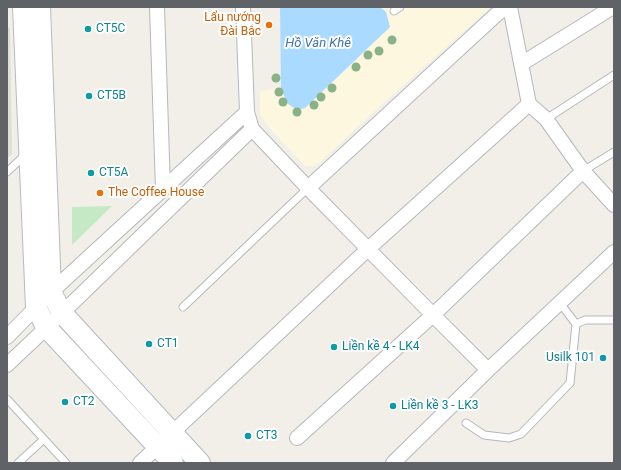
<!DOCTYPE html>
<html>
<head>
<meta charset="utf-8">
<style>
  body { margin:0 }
  #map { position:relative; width:621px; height:470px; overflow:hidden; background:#f1efe8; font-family:Roboto,sans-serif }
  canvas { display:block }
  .frame { position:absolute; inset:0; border:8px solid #5f6368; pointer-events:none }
</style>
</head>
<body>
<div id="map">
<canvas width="621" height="470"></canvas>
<div class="frame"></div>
</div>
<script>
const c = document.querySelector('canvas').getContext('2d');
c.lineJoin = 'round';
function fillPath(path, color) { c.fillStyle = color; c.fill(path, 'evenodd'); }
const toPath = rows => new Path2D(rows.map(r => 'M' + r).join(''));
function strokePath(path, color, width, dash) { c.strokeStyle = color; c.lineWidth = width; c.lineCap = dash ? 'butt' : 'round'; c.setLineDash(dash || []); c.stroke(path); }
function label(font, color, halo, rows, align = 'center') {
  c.font = font + ' Roboto,sans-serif'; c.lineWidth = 4; c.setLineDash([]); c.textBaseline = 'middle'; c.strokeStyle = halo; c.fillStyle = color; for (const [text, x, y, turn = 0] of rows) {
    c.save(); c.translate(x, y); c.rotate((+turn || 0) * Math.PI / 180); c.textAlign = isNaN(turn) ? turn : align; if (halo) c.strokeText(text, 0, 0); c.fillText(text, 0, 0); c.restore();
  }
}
fillPath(toPath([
  [380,7,491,7,380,106,316,166,305,166,272,131,262,118,260,112,260,91,281,88,287,103,292,108,386,12]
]), '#fef7e0');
fillPath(toPath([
  [7,27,10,28,12,154,7,159]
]), '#e1ded6');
fillPath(toPath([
  [112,206,72,245,72,207]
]), '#c5e8c5');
fillPath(toPath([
  [280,7,380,7,386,12,390,27,305,108,297,110,287,103,281,88]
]), '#aadaff');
const lane = toPath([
  [394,11,400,7],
  [546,119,614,75],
  [583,171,614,152],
  [7,172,26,154],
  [183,307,308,188],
  [576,324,585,320,614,320],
  [7,399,66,463],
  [466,423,484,435,509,438,521,434,570,383,576,324,560,303],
  [18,463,44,439]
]);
const street = toPath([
  [157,7,163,189],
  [243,7,247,112,252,129,308,188,433,315,488,370],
  [510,7,529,104,546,119,583,171,614,205],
  [521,64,613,7],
  [308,188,498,13,508,7],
  [7,337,51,292,247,112],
  [7,365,62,313,252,129],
  [297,438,433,315,583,171],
  [140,463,368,249,529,104],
  [393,463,488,370,614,252]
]);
const secondary = toPath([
  [23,7,36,307,46,327,173,463],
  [40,7,51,292,62,313,200,463]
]);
strokePath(lane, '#b5b8bc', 9);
strokePath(street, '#b5b8bc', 16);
strokePath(secondary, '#b6babf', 22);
strokePath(lane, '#fff', 7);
strokePath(street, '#fff', 14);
strokePath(secondary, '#fff', 20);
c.fillStyle = '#89b387';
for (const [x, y] of [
  [392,40],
  [379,51],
  [368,55],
  [356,67],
  [276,78],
  [332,88],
  [279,92],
  [321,97],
  [283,102],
  [314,105],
  [297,112]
]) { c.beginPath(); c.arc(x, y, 4.5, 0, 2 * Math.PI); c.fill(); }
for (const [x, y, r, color] of [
  [269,25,4,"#e8710a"],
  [88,29,4,"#0f9aa8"],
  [89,96,4,"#0f9aa8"],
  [91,173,4,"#0f9aa8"],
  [100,193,4,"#e8710a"],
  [149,344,4,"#0f9aa8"],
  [334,347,4,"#0f9aa8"],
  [603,358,4,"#0f9aa8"],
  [65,402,4,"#0f9aa8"],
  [393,406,4,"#0f9aa8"],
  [248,436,4,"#0f9aa8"]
]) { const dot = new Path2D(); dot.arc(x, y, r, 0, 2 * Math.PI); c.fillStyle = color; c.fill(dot); strokePath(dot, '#fff', 1.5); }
label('12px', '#c56008', '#fff', [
  ["Lẩu nướng",261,18],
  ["Đài Bắc",261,32],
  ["The Coffee House",108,193,"left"]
], 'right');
label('12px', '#0d838f', '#fff', [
  ["CT5C",96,29],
  ["CT5B",97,96],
  ["CT5A",99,173],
  ["CT1",157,344],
  ["Liền kề 4 - LK4",342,347],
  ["Usilk 101",595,358,"right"],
  ["CT2",73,402],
  ["Liền kề 3 - LK3",401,406],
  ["CT3",256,436]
], 'left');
label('italic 13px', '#4174aa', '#fff', [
  ["Hồ Văn Khê",318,44]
]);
</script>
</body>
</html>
